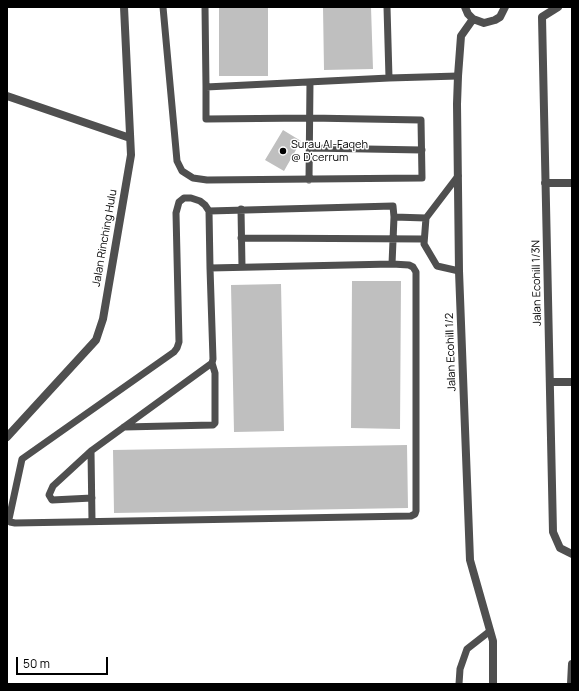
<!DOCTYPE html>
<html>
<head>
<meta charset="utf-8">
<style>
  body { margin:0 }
  #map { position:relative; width:579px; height:691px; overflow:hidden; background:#fff; font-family:Manrope,sans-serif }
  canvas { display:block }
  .frame { position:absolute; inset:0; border:8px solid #000; pointer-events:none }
  .scale { position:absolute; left:16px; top:657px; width:92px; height:18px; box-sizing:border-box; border:2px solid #000; border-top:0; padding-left:5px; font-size:12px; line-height:14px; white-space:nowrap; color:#000; -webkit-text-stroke:3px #fff; paint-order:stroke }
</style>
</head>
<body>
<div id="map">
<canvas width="579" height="691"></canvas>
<div class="frame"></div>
<div class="scale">50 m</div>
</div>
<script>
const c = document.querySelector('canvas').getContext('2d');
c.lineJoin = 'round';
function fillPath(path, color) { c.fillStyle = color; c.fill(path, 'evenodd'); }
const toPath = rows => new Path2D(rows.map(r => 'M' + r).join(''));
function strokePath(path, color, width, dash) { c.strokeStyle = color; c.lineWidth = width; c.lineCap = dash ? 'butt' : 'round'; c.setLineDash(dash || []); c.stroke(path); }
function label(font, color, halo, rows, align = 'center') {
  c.font = font + ' Manrope,sans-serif'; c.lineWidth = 3; c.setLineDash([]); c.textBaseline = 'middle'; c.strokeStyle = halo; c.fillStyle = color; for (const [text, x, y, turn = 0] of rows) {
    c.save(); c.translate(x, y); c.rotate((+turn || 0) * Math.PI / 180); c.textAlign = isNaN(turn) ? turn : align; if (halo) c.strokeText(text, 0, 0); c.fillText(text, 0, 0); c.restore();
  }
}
fillPath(toPath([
  [219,7,268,7,268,76,219,76],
  [323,7,371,7,373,69,324,70],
  [283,130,301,141,284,171,265,160],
  [352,281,401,281,400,429,351,428],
  [281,284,284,431,234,432,231,285],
  [407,445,408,508,114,513,113,450]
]), '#bfbfbf');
strokePath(toPath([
  [163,7,177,161,182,171,193,178,207,180,422,178,421,120,310,118,206,119,206,87],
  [205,7,206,87,389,78],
  [387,7,389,78,458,76],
  [310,148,422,150],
  [458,176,426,218,424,244,437,266,459,271],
  [309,180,310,82],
  [241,209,242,267],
  [209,211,393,206,394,217,426,218],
  [241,238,424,239],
  [392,264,394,217],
  [124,427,213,425,215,423,215,373,212,363,213,359,210,268,209,211,205,205,200,201,191,198,184,198,179,202,176,213,179,342,177,348,174,352,22,459,9,519,10,522,15,523,411,516,415,514,416,511,416,272,413,267,409,265,392,264,210,268],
  [91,451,53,486,49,495,52,500,92,498],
  [92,521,91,451,212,363],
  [459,684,460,669,467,649,490,631]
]), '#4f4f4f', 7);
strokePath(toPath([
  [558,7,542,17,553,532,560,548,572,554],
  [7,96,130,138],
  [545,183,572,183],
  [550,382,572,382],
  [7,437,96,340,103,319,131,155,124,7],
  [571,684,572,664]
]), '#4f4f4f', 8);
strokePath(toPath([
  [465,7,468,14,473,19,484,23,495,20,500,17,505,7],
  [473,19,461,36,458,76,457,104,459,271,470,560,493,641,493,684]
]), '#4f4f4f', 8);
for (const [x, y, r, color] of [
  [283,151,4,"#000"]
]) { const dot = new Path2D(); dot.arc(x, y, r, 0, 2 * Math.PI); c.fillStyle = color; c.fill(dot); strokePath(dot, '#fff', 1.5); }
label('11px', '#000', '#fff', [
  ["Surau Al-Faqeh",291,145],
  ["@ D'cerrum",291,158]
], 'left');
label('11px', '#000', '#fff', [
  ["Jalan Rinching Hulu",105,238,-80],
  ["Jalan Ecohill 1/3N",537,283,-91],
  ["Jalan Ecohill 1/2",451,352,-92]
]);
</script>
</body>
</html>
